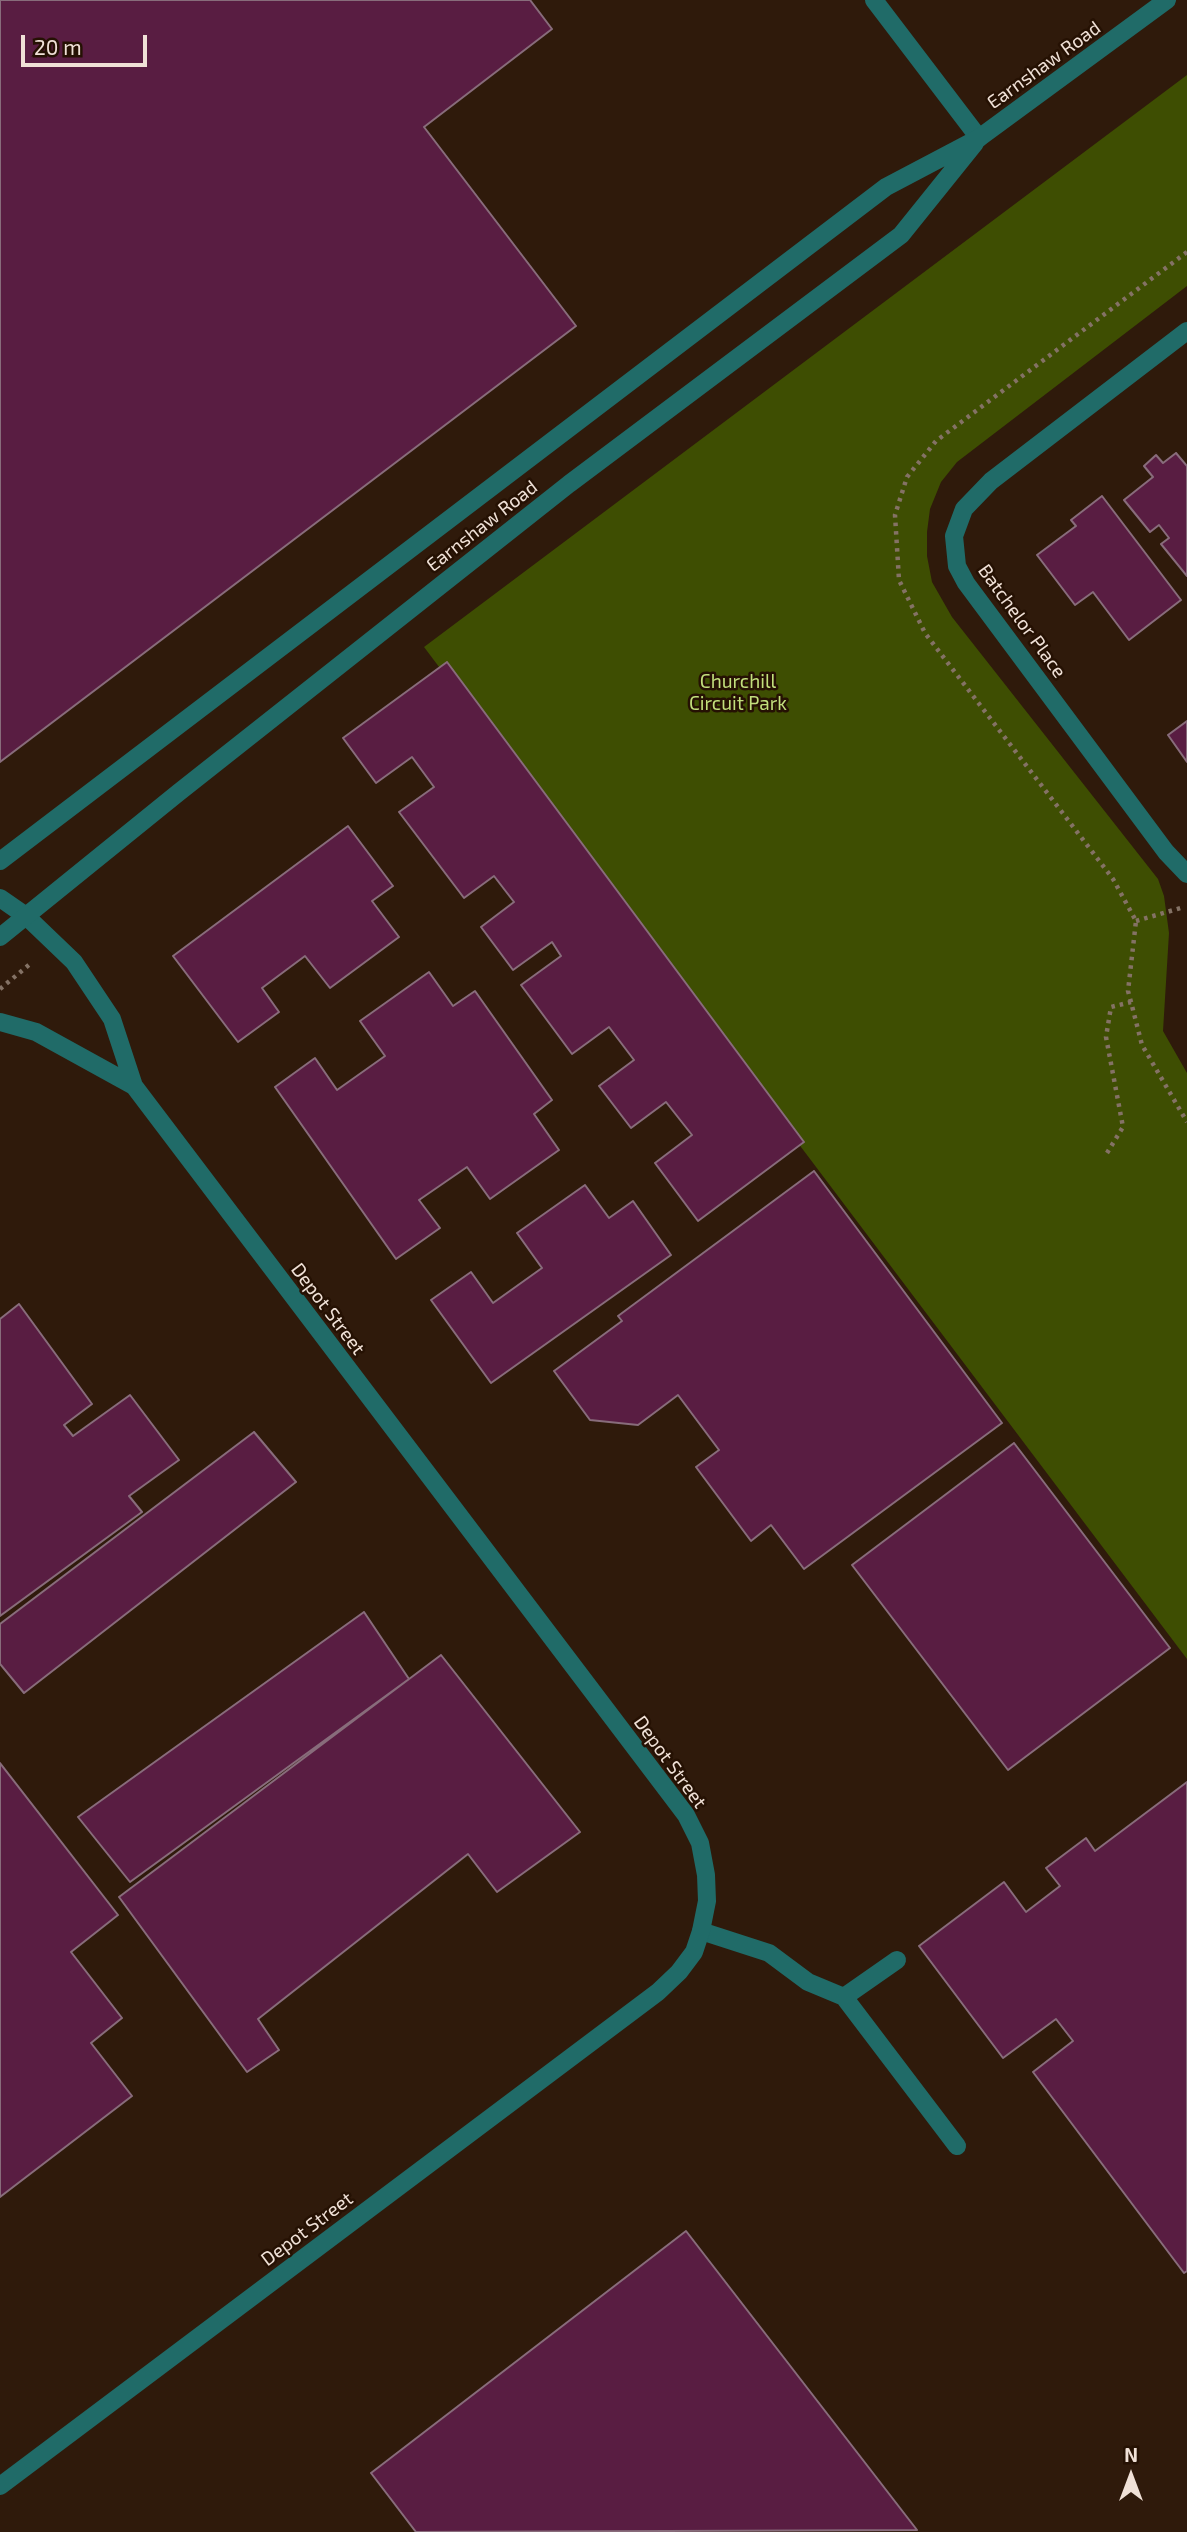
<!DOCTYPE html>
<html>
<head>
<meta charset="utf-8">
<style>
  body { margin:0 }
  #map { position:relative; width:1187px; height:2532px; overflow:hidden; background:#2f1a0b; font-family:"Exo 2",sans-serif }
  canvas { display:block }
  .north { position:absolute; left:1096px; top:2441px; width:70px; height:70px; -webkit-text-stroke:5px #251103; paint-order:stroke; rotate:0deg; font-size:19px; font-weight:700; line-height:28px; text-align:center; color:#f0e1d7 }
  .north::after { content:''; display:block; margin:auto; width:24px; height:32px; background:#f0e1d7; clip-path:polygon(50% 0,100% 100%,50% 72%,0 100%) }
  .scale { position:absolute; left:21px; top:35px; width:126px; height:32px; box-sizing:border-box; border:4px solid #f0e1d7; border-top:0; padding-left:9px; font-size:21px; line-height:24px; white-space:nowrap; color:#f0e1d7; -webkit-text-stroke:5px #251103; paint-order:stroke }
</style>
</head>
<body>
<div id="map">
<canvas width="1187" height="2532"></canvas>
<div class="north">N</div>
<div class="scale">20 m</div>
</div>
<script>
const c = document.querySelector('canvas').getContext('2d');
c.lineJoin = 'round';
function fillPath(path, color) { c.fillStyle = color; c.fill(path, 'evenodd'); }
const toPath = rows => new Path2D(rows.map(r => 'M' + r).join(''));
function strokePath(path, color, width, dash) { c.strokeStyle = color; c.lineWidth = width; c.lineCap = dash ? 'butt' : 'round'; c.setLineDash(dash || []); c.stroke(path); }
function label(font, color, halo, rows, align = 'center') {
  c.font = font + ' "Exo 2",sans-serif'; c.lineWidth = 5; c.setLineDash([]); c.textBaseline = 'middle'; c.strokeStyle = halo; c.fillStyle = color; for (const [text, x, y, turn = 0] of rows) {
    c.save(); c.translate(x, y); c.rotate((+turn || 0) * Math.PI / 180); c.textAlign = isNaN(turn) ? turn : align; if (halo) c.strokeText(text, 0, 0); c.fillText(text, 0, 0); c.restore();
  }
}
fillPath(toPath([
  [1187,75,1187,286,957,462,941,482,930,509,927,532,927,556,932,582,952,617,1158,879,1164,896,1169,933,1163,1031,1187,1073,1187,1659,424,647]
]), '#3e4e02');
const building = toPath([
  [0,0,530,0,552,29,424,127,576,326,0,762,0,0],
  [1176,453,1187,466,1187,576,1161,544,1169,538,1159,525,1150,532,1124,500,1153,477,1144,466,1156,455,1163,463,1176,453],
  [1102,496,1181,600,1129,640,1093,592,1075,605,1037,555,1076,526,1071,520,1102,496],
  [447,662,804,1142,698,1221,655,1163,692,1135,666,1102,631,1128,599,1086,634,1060,609,1027,572,1054,521,985,561,956,552,942,513,970,481,927,514,902,494,876,464,898,399,812,434,787,412,757,376,783,343,738,447,662],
  [1187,721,1187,762,1168,735,1187,721],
  [348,826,393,886,372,901,399,937,330,988,305,956,262,988,279,1012,238,1042,173,956,348,826],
  [429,972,453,1006,475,991,552,1100,534,1114,559,1150,490,1199,467,1167,419,1200,440,1228,396,1259,275,1087,315,1058,337,1090,385,1056,360,1021,429,972],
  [814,1171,1002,1423,804,1569,771,1525,751,1541,696,1467,719,1450,678,1395,638,1425,590,1420,554,1371,622,1321,618,1316,814,1171],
  [585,1185,609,1218,633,1201,671,1255,491,1383,431,1300,471,1272,493,1303,542,1268,517,1233,585,1185],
  [19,1304,92,1404,64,1425,73,1436,130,1395,179,1460,129,1496,142,1512,0,1616,0,1319,19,1304],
  [254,1432,296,1482,24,1693,0,1664,0,1624,254,1432],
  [1014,1443,1170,1648,1008,1770,852,1565,1014,1443],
  [364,1612,409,1679,130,1882,78,1817,364,1612],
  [441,1655,580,1832,497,1892,468,1854,258,2019,279,2050,247,2072,119,1897,441,1655],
  [0,1763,118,1915,71,1952,122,2018,91,2043,132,2096,0,2197,0,1763],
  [1187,1782,1187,2271,1184,2273,1033,2072,1073,2041,1056,2019,1003,2058,919,1946,1004,1882,1026,1912,1060,1886,1046,1868,1086,1838,1095,1851,1187,1782],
  [686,2231,917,2530,416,2532,371,2473,686,2231]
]);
fillPath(building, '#591d42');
strokePath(building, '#886c7b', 2);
strokePath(toPath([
  [1187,252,936,441,907,477,895,515,899,580,925,633,1113,879,1136,921,1128,991,1131,1002,1142,1045,1187,1122],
  [1136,921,1184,907],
  [0,989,30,964],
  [1107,1153,1123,1127,1106,1037,1111,1007,1131,1002]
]), '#847265', 4.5, [3.5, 5]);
strokePath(toPath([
  [701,1931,769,1953,808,1982,844,1997,957,2146],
  [844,1997,897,1960]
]), '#206b68', 18);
strokePath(toPath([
  [874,0,979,138],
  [1187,331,991,481,964,509,954,536,957,566,966,583,1166,852,1187,874],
  [0,898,26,916,74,962,112,1019,134,1086,686,1815,700,1843,706,1875,707,1901,701,1931,694,1952,679,1972,658,1992,0,2486],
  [0,1022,36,1032,134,1086]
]), '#206b68', 18);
strokePath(toPath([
  [0,861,886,187,979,138,1167,0],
  [0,937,178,793,569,484,901,235,975,143]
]), '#206b68', 18);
label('19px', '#f0e1d7', '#251103', [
  ["Earnshaw Road",1044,65,-36],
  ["Earnshaw Road",482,526,-38],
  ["Batchelor Place",1022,621,54],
  ["Depot Street",328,1309,53],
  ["Depot Street",670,1762,54],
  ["Depot Street",307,2229,-37]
]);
label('19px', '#c2df7c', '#251103', [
  ["Churchill",738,682],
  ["Circuit Park",738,704]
]);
</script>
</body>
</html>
